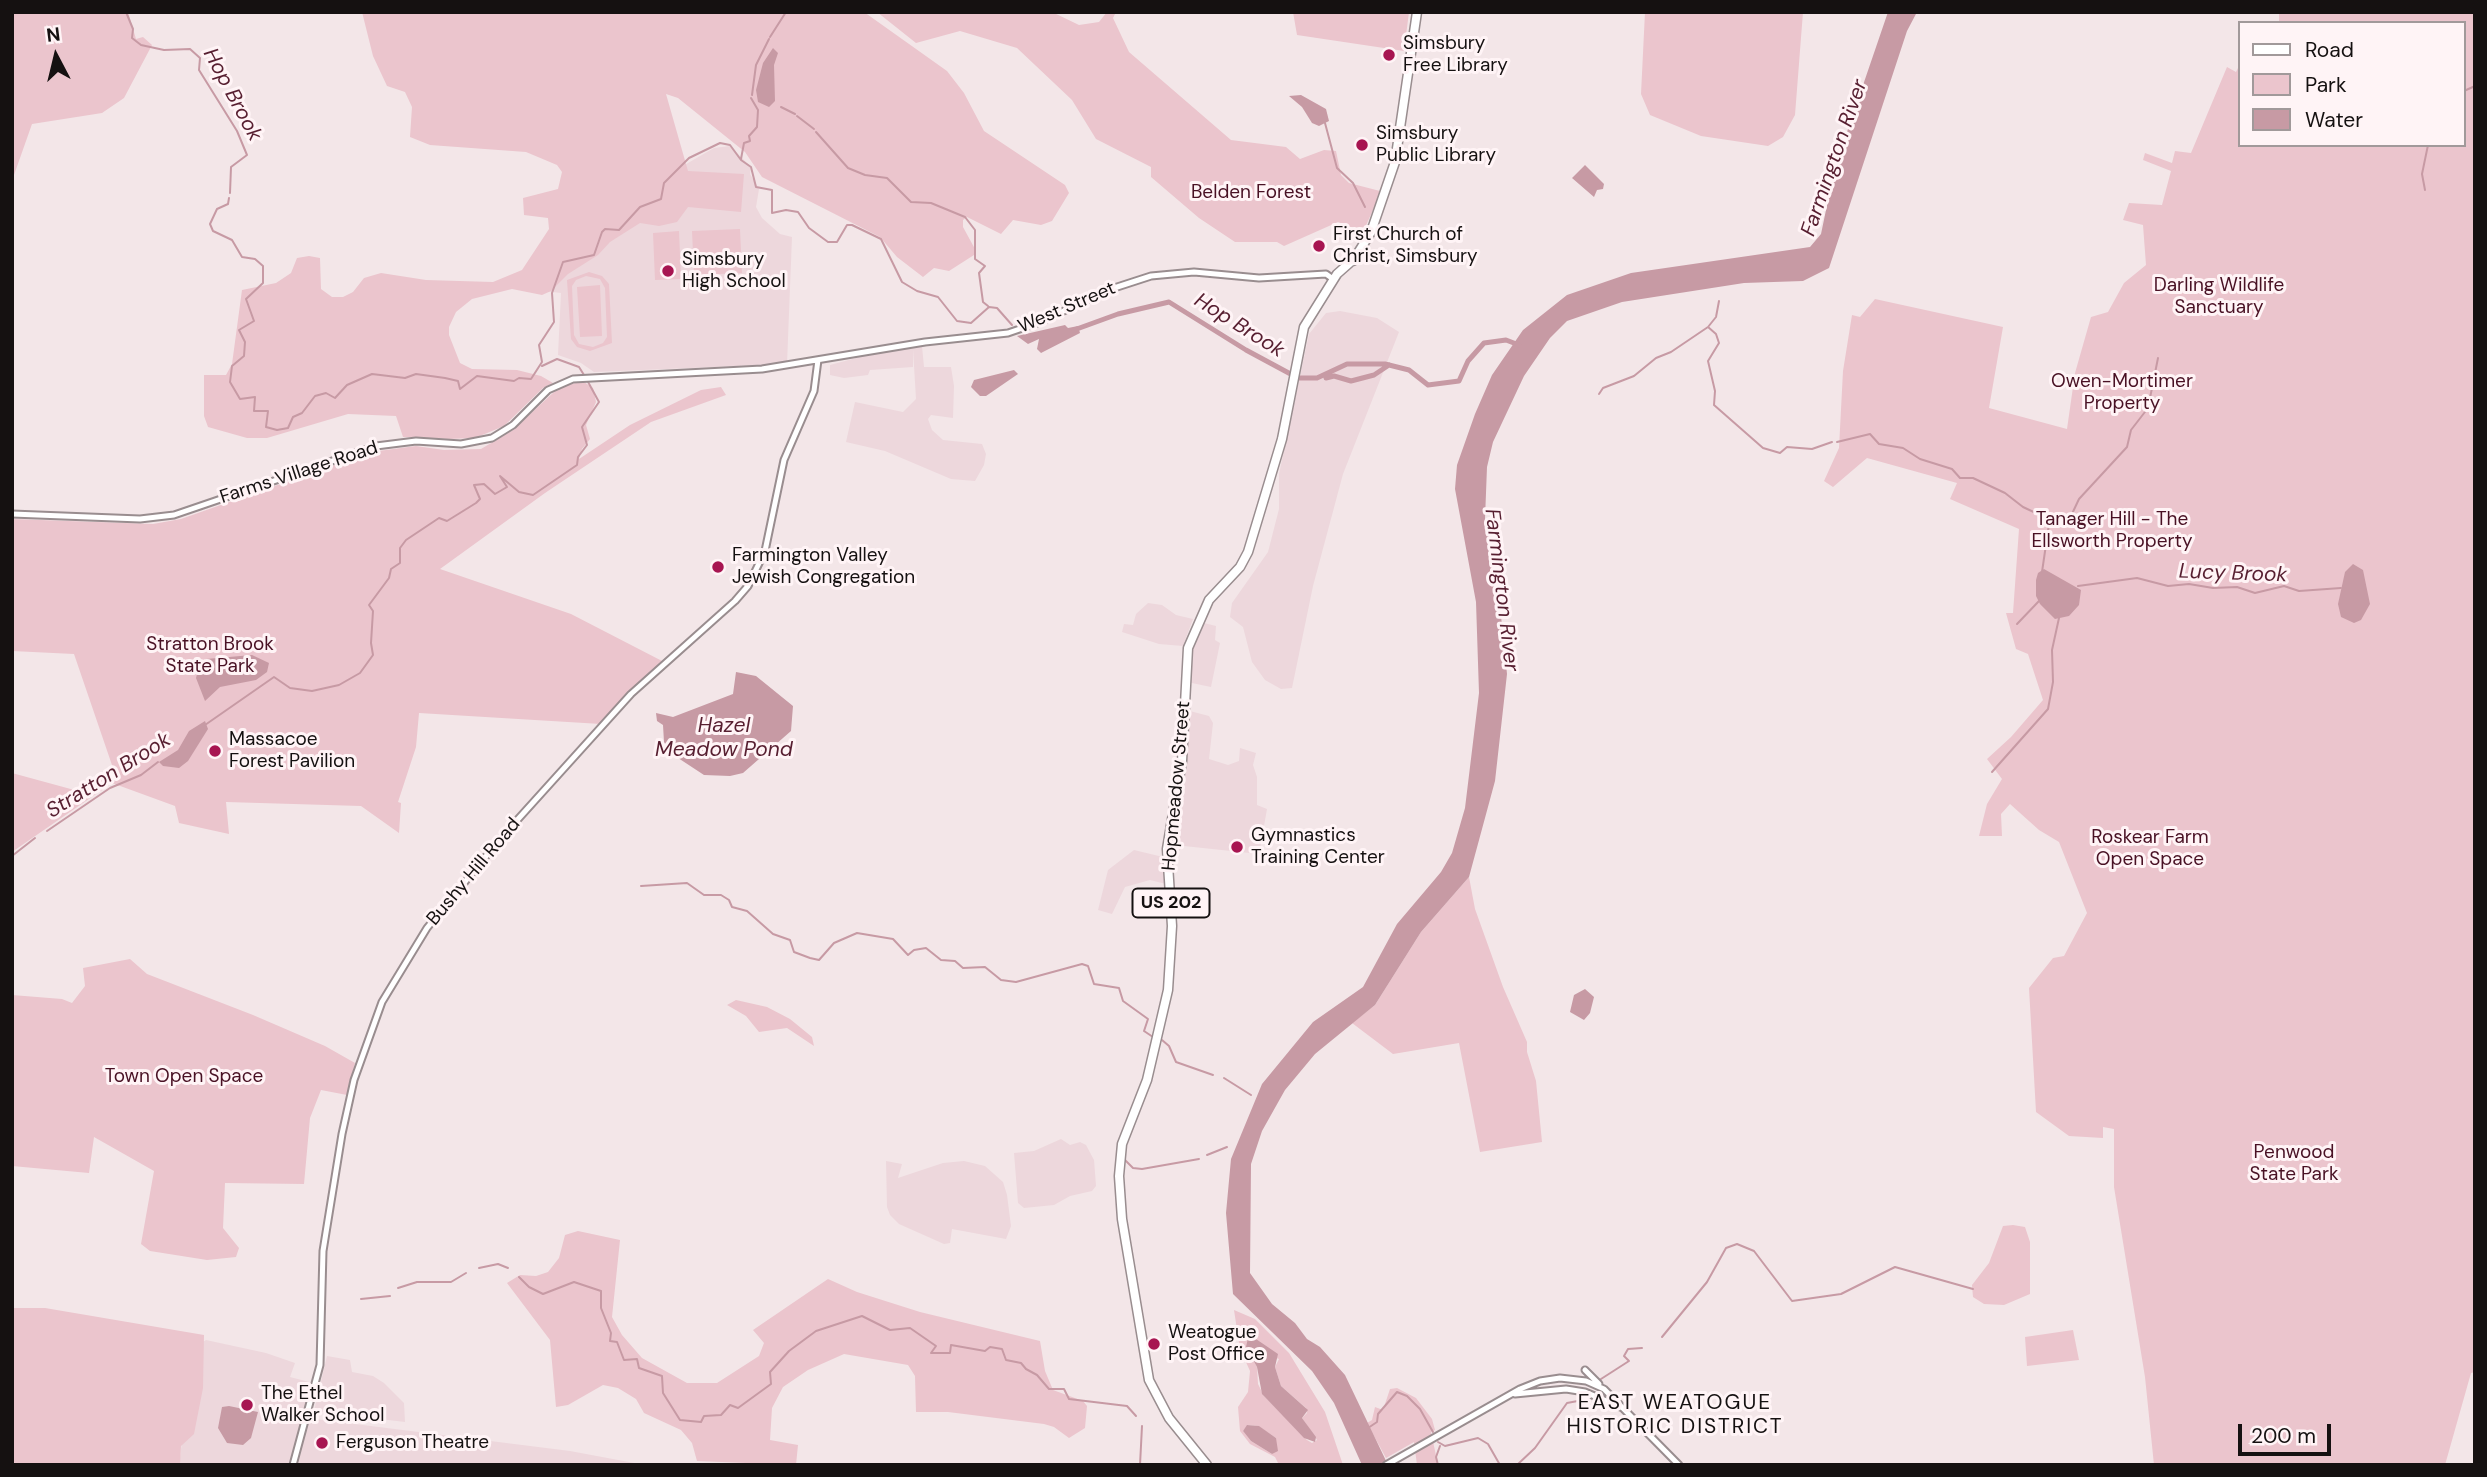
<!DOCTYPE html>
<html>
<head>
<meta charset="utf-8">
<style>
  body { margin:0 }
  #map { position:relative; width:2487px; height:1477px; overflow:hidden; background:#f3e6e8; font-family:"DM Sans",sans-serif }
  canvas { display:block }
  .frame { position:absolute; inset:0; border:14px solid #151111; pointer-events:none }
  .legend { position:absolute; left:2238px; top:21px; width:228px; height:126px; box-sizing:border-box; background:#fff4f6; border:2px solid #a1999a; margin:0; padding:9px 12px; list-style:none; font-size:21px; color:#151111 }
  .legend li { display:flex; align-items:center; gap:14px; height:35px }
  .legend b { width:35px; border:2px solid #a1999a }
  .north { position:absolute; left:21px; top:21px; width:70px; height:70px; -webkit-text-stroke:5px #fff4f6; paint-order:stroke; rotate:353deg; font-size:19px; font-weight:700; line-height:28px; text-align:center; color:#151111 }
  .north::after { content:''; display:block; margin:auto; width:24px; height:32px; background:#151111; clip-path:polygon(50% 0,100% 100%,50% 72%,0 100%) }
  .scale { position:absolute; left:2238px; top:1424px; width:93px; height:32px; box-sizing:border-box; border:4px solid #151111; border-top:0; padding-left:9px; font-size:21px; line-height:24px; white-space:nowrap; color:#151111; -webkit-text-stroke:5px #fff4f6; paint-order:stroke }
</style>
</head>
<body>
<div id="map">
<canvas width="2487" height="1477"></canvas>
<div class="frame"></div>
<ul class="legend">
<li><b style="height:9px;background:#fff"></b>Road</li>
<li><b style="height:19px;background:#ebc5cd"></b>Park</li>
<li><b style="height:19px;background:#c79aa4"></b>Water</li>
</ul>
<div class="north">N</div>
<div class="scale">200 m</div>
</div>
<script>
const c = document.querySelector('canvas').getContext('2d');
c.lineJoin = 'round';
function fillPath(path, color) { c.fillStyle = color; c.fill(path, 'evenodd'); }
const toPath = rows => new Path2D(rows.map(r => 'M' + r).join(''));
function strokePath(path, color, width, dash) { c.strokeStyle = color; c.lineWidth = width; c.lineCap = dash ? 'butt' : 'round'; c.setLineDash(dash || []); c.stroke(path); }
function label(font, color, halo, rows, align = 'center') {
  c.font = font + ' "DM Sans",sans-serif'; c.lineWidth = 6; c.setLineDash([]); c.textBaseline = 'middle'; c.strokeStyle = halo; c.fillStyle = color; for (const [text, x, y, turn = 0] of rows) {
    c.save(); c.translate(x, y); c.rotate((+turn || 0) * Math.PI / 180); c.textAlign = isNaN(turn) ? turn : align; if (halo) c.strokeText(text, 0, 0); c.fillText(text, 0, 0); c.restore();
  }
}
fillPath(toPath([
  [730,146,751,167,750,174,759,189,756,207,762,218,780,234,792,237,787,364,594,372,581,363,558,355,561,293,544,291,681,167,714,148],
  [1340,311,1377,318,1399,332,1343,474,1313,586,1292,688,1281,689,1265,680,1252,662,1243,627,1230,617,1232,603,1268,552,1279,509,1279,474,1309,334,1326,313],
  [922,346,924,367,951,367,954,386,953,418,931,415,928,419,932,430,943,440,982,444,986,454,984,465,975,481,951,479,885,451,846,442,855,402,903,412,916,399,913,349,913,367,870,370,868,375,844,378,830,375,830,365,871,354],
  [1148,603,1162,605,1176,615,1193,619,1183,646,1159,644,1122,632,1124,624,1133,625,1136,614],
  [1200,622,1216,626,1215,640,1220,643,1211,687,1187,682,1189,658],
  [1186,710,1209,716,1213,723,1209,759,1228,765,1239,761,1240,748,1256,753,1253,765,1257,777,1257,805,1267,809,1259,854,1184,846,1178,852,1169,851,1186,755],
  [1134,850,1163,857,1166,884,1150,880,1125,887,1112,914,1098,910,1108,870],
  [1061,1139,1070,1145,1080,1142,1086,1145,1094,1160,1096,1186,1092,1191,1070,1196,1054,1205,1024,1208,1018,1203,1014,1153,1034,1151],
  [886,1161,902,1164,898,1178,943,1163,964,1161,985,1166,1003,1182,1007,1195,1011,1226,1006,1239,952,1229,950,1243,944,1244,899,1224,890,1215,887,1207],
  [206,1340,266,1353,295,1363,290,1377,313,1383,306,1414,315,1419,570,1451,645,1465,179,1465,188,1394,203,1342],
  [327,1356,350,1360,352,1372,373,1376,384,1383,404,1403,405,1422,314,1411]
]), '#edd7dc');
fillPath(toPath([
  [12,12,128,12,136,39,143,37,152,45,124,98,102,113,32,124,14,175],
  [362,12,864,12,947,71,964,93,984,131,1065,185,1069,193,1052,221,1041,225,1013,220,1001,234,967,217,963,220,963,227,975,249,974,255,949,271,934,268,923,277,897,257,880,237,762,177,745,152,678,98,666,94,688,171,744,174,741,212,688,207,677,222,659,226,640,223,610,242,598,255,568,274,551,291,542,295,512,289,472,299,456,312,449,327,449,335,460,363,472,369,517,370,541,376,553,383,543,388,504,426,475,438,448,439,403,437,396,416,348,414,267,438,247,438,208,427,204,416,204,375,226,375,232,364,242,290,276,283,291,273,297,258,309,256,320,258,321,289,332,297,343,297,353,292,364,278,381,273,426,280,493,282,522,270,549,229,548,218,524,215,523,198,558,189,562,172,557,165,526,152,430,145,410,137,412,107,405,92,387,86,373,56],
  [877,12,1052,12,1079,25,1099,22,1107,12,1116,12,1113,18,1129,52,1231,140,1286,147,1300,159,1324,150,1336,151,1341,175,1349,183,1380,191,1377,201,1363,232,1338,222,1284,246,1277,242,1235,242,1199,218,1151,177,1151,167,1096,139,1072,100,1017,48,960,31,916,43],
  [1293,12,1409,12,1404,51,1297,35],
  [1645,12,1803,12,1795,115,1783,137,1768,146,1701,136,1650,115,1641,94],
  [2279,12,2475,12,2475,1372,2471,1373,2445,1465,2154,1465,2145,1377,2114,1187,2114,1129,2103,1127,2103,1138,2069,1136,2036,1112,2029,988,2053,958,2064,956,2087,913,2059,842,2039,830,2010,804,2001,814,2002,836,1979,836,1987,804,2002,779,1987,759,2011,737,2043,700,2028,654,2016,649,2006,613,2013,613,2019,529,1950,499,1957,483,1867,458,1833,487,1824,481,1839,448,1843,371,1852,315,1860,317,1875,299,2003,327,1989,408,2067,429,2075,373,2091,317,2108,312,2124,283,2146,265,2143,225,2123,220,2129,203,2162,205,2171,171,2143,160,2145,153,2172,163,2175,151,2191,153,2227,67,2236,72,2240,64,2240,145,2464,145,2464,23,2279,23],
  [740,229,742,273,694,275,692,231],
  [679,231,681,279,655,280,653,233],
  [589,272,602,276,609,284,612,343,590,351,577,347,571,339,567,280],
  [586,276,600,279,605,288,607,337,603,343,593,347,579,344,574,335,572,286,576,280],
  [600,285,602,336,580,337,577,287],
  [584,382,593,388,596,402,586,425,590,439,582,449,579,459,630,425,701,390,721,387,726,395,651,422,545,493,440,569,571,614,664,662,601,724,419,713,416,747,398,802,401,803,399,833,361,806,226,802,229,834,179,823,175,806,112,783,12,852,12,773,78,791,113,768,74,654,12,651,12,519,153,524,181,519,371,452,416,446,444,450,481,449,513,430,555,391,569,384],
  [1469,877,1475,909,1503,987,1527,1042,1527,1052,1536,1081,1542,1142,1480,1152,1459,1043,1393,1054,1352,1023,1375,1005,1421,932],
  [130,959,147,974,253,1015,325,1046,355,1063,347,1095,321,1090,310,1118,304,1184,225,1183,223,1228,239,1248,236,1257,207,1260,150,1251,141,1244,154,1171,94,1137,89,1173,12,1166,12,995,62,999,72,1003,85,986,83,968],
  [736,1000,767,1007,790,1019,812,1037,814,1046,787,1028,759,1032,746,1016,727,1005],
  [2013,1225,2025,1227,2030,1242,2030,1294,2004,1305,1984,1304,1973,1297,1972,1285,1989,1263,2003,1226],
  [578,1231,620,1240,612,1317,622,1335,642,1358,687,1383,717,1383,759,1356,764,1343,753,1330,828,1279,857,1292,920,1312,1040,1341,1045,1371,1053,1390,1083,1401,1087,1406,1085,1428,1069,1438,1054,1427,1044,1424,948,1412,916,1412,915,1376,908,1365,844,1354,808,1370,783,1387,772,1408,770,1440,798,1445,796,1465,697,1461,692,1443,681,1430,644,1413,636,1399,618,1388,603,1385,568,1405,556,1407,550,1340,507,1283,520,1275,536,1276,548,1272,559,1258,565,1235],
  [12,1308,45,1308,204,1335,203,1388,194,1434,181,1446,180,1465,12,1465],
  [1234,1310,1255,1319,1289,1353,1325,1412,1343,1465,1279,1465,1275,1457,1250,1444,1240,1431,1238,1407,1248,1392,1250,1371,1240,1349],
  [1246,1347,1279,1359,1275,1367,1281,1386,1306,1408,1307,1413,1302,1418,1317,1440,1312,1443,1307,1440,1264,1396,1258,1384,1257,1367],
  [1258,1426,1276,1438,1272,1454,1251,1441,1243,1431,1248,1425],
  [2073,1330,2079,1360,2027,1366,2025,1337],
  [1397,1388,1416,1398,1432,1419,1435,1430,1431,1432,1438,1465,1417,1465,1414,1442,1386,1458,1367,1423,1372,1420,1375,1407,1383,1410,1390,1389]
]), '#ebc5cd');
fillPath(toPath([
  [1888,12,1917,12,1907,31,1829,268,1803,281,1744,283,1622,302,1567,321,1550,338,1524,376,1493,442,1487,467,1485,519,1497,577,1507,674,1495,781,1469,877,1421,932,1375,1005,1315,1054,1285,1090,1262,1131,1251,1164,1250,1273,1272,1304,1295,1323,1307,1339,1320,1347,1345,1375,1388,1465,1362,1465,1334,1403,1312,1371,1233,1294,1226,1213,1231,1159,1262,1084,1313,1022,1363,987,1397,924,1441,872,1452,853,1465,808,1479,693,1476,602,1455,489,1457,465,1475,414,1492,375,1523,330,1567,295,1631,273,1810,247,1821,234,1835,167],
  [773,48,778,53,774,65,775,101,769,107,758,102,756,90,763,63],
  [1301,95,1326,109,1329,121,1319,126,1312,123,1302,107,1289,96],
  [1585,165,1604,184,1603,189,1597,190,1594,197,1572,178],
  [1065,325,1068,328,1078,326,1080,333,1041,353,1037,349,1039,339,1028,344,1017,336],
  [1014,370,1018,374,986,396,980,396,971,387,974,380],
  [2353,564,2363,570,2370,604,2361,620,2354,623,2341,617,2338,604,2345,572],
  [2044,569,2081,590,2079,605,2069,616,2055,619,2040,604,2036,596,2036,580,2038,573],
  [252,655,269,663,267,672,256,680,220,687,205,701,196,678,200,663,206,659],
  [736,672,756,676,793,706,791,731,743,773,730,776,704,775,672,754,664,742,663,725,657,721,656,713,673,717,733,694],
  [205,721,208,729,188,761,179,768,163,766,159,762,178,750,189,731],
  [1585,989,1594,997,1590,1013,1584,1020,1570,1012,1574,995],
  [1253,1337,1278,1354,1275,1367,1281,1386,1308,1410,1302,1418,1316,1437,1315,1442,1304,1438,1262,1394,1257,1367,1246,1347,1248,1338],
  [229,1406,258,1412,251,1438,243,1445,227,1443,218,1428,222,1407],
  [1247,1425,1259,1426,1276,1438,1278,1451,1272,1454,1251,1441,1243,1431]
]), '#c79aa4');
strokePath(toPath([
  [126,12,133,29,132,38,141,45,164,50,190,49,200,58,199,70,237,131,247,155,231,167,230,193],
  [770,37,786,12],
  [2464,91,2475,86],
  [752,95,756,65,769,39],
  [781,107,795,114],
  [797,116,814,129],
  [1325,123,1337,168,1353,183,1365,207],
  [816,132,848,168,865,175,887,178,911,202,931,203,965,217,975,230,975,259,985,266,979,273,983,302,988,306],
  [741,159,744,143,750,141,749,136,757,127,758,110,751,98],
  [2425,190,2422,174,2428,145],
  [229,198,228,204,217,209,210,224,213,231,232,240,242,257,255,259,263,266,263,283,246,299,254,321,239,330,245,342,244,356,232,366,230,382,240,399,255,397,254,411,268,411,266,427,277,430,288,428,293,417,302,413,315,396,326,393,335,398,347,385,372,374,405,378,416,374,445,378,458,381,460,389,477,376,514,381,519,378,531,379,542,362,539,345,554,322,552,293,563,262,594,255,602,232,605,229,619,230,640,207,661,199,664,183,689,158,720,143,730,145,741,160,751,167,756,187,772,190,772,213,786,210,798,212,809,228,828,242,837,242,847,225,852,225,881,239,902,282,917,291,938,297,957,321,971,323,989,307,997,308,1012,325],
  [1719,301,1716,317,1708,327,1716,334,1719,343,1708,361,1715,391,1714,405,1763,448,1780,453,1787,447,1812,449,1832,442],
  [542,366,557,359,579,367,584,375],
  [1599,394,1603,388,1634,376,1656,358,1671,352,1708,327],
  [1837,442,1870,434,1879,444,1903,448,1920,459,1952,469,1960,478,1973,478,2005,493,2023,507,2040,515,2049,524,2042,572],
  [2041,518,2071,516,2079,499,2127,447,2131,430,2148,408,2158,358],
  [2078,586,2137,578,2168,586,2189,584,2213,588,2237,587,2255,593,2284,586,2299,591,2341,588],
  [2017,624,2039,601],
  [205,725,274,677,290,688,312,691,339,685,360,673,373,655,371,643,373,611,369,605,389,578,391,569,400,563,400,548,406,540,439,518,447,521,476,503,480,499,474,485,484,484,495,494,507,487,500,476,519,492,533,495,577,465,578,457,587,445,582,427,599,402,587,380],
  [1992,772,2048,709,2053,682,2052,650,2059,618],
  [47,831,110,788,141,775,158,762],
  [12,856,35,838],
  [641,886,687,883,704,895,721,895,729,900,732,907,747,911,773,934,790,940,794,952,810,958,819,960,834,943,857,933,893,939,908,955,914,950,926,948,941,960,955,961,963,968,985,967,1001,980,1016,982,1082,964,1088,966,1094,984,1119,988,1123,1001,1148,1019,1144,1031,1153,1037],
  [1162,1040,1169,1046,1176,1062,1213,1075],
  [1224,1078,1251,1095],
  [1207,1155,1227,1147],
  [1125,1160,1133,1168,1142,1169,1199,1159],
  [479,1268,498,1264,508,1268],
  [519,1277,529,1287,543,1294,574,1282,601,1291,601,1308,611,1333,610,1341,617,1342,624,1360,637,1359,639,1368,662,1376,663,1393,680,1420,701,1422,704,1416,721,1415,730,1405,738,1408,771,1384,770,1372,789,1351,816,1331,862,1316,890,1330,910,1328,936,1346,931,1353,950,1353,951,1345,985,1351,990,1347,1002,1349,1006,1360,1021,1363,1026,1369,1037,1375,1049,1389,1064,1389,1069,1399,1127,1406,1136,1416],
  [398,1288,417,1282,451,1282,466,1273],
  [361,1299,390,1296],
  [1662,1337,1707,1282,1726,1248,1737,1244,1754,1251,1792,1301,1841,1294,1895,1267,1973,1289],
  [1601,1379,1629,1361,1624,1356,1628,1349,1642,1348],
  [1368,1428,1377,1422,1378,1414,1397,1392,1407,1396,1420,1409,1433,1432],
  [1438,1442,1445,1446,1478,1438,1488,1444,1500,1465],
  [1140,1465,1142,1426],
  [1438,1465,1436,1457,1440,1446],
  [1517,1465,1535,1448,1567,1403,1583,1400,1584,1396]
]), '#c79aa4', 2);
strokePath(toPath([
  [1074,330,1118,314,1169,302,1246,350,1298,378,1317,378,1347,364,1385,364,1409,370,1428,385,1459,381,1468,361,1484,343,1506,340,1519,345],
  [1326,378,1334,376,1351,381,1374,375,1389,365]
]), '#c79aa4', 5);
const secondary = toPath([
  [12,514,140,519,174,515,376,446,416,441,461,444,492,438,513,425,548,390,573,379,762,369,925,342,1008,333,1040,322,1111,289,1151,276,1194,272,1259,278,1326,274,1333,279],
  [1585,1370,1599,1384],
  [1515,1394,1566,1389,1585,1392,1623,1408],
  [293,1465,320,1365,323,1251,342,1134,354,1080,382,1002,427,928,501,838,631,694,735,601,748,586,765,551,784,460,814,391,818,360],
  [1386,1465,1520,1389,1540,1381,1560,1378,1586,1381,1604,1389,1679,1465]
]);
const trunk = toPath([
  [1353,261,1371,232,1395,162,1417,12],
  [1207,1465,1169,1418,1149,1380,1122,1219,1119,1176,1122,1144,1147,1080,1168,990,1172,926,1167,849,1182,761,1188,648,1209,600,1240,567,1248,552,1282,439,1304,327,1337,274,1354,259]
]);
strokePath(secondary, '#998d8f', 9);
strokePath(trunk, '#998d8f', 11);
strokePath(secondary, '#fff', 5);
strokePath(trunk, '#fff', 8);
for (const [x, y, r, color] of [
  [1389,55,7,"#a71551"],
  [1362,145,7,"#a71551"],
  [1319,246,7,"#a71551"],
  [668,271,7,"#a71551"],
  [718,567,7,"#a71551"],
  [215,751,7,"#a71551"],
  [1237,847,7,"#a71551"],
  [1154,1344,7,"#a71551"],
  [247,1405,7,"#a71551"],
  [322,1443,7,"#a71551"]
]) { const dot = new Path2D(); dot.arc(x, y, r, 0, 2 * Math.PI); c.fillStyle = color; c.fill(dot); strokePath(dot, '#fff4f6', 2.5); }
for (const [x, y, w] of [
  [1171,903,77]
]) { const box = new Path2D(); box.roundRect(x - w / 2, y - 14.5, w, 29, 5); c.fillStyle = '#fff4f6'; c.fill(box); strokePath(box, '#151111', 2); }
label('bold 18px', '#151111', null, [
  ["US 202",1171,903]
]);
label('19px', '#151111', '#fff4f6', [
  ["Simsbury",1403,44],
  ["Free Library",1403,66],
  ["Simsbury",1376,134],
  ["Public Library",1376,156],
  ["First Church of",1333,235],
  ["Christ, Simsbury",1333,257],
  ["Simsbury",682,260],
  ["High School",682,282],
  ["Farmington Valley",732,556],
  ["Jewish Congregation",732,578],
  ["Massacoe",229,740],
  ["Forest Pavilion",229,762],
  ["Gymnastics",1251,836],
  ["Training Center",1251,858],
  ["Weatogue",1168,1333],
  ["Post Office",1168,1355],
  ["The Ethel",261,1394],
  ["Walker School",261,1416],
  ["Ferguson Theatre",336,1443]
], 'left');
label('19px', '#491124', '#fff4f6', [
  ["Belden Forest",1251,193],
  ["Darling Wildlife",2219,286],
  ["Sanctuary",2219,308],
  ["Owen-Mortimer",2122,382],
  ["Property",2122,404],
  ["Tanager Hill - The",2112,520],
  ["Ellsworth Property",2112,542],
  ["Stratton Brook",210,645],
  ["State Park",210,667],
  ["Roskear Farm",2150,838],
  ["Open Space",2150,860],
  ["Town Open Space",184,1077],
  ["Penwood",2294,1153],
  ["State Park",2294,1175]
]);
label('19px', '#151111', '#fff4f6', [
  ["West Street",1067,308,-23],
  ["Farms Village Road",299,473,-18],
  ["Hopmeadow Street",1177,786,-85],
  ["Bushy Hill Road",474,872,-50]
]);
label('italic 21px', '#571e30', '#fff4f6', [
  ["Hop Brook",232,95,62],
  ["Farmington River",1835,158,-71],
  ["Hop Brook",1239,326,32],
  ["Lucy Brook",2233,574,2],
  ["Farmington River",1501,590,83],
  ["Hazel",724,726],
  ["Meadow Pond",724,750],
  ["Stratton Brook",109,776,-32]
]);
c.letterSpacing = '2px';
label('21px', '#151111', '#fff4f6', [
  ["EAST WEATOGUE",1675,1403],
  ["HISTORIC DISTRICT",1675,1427]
]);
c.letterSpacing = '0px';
</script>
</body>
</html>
